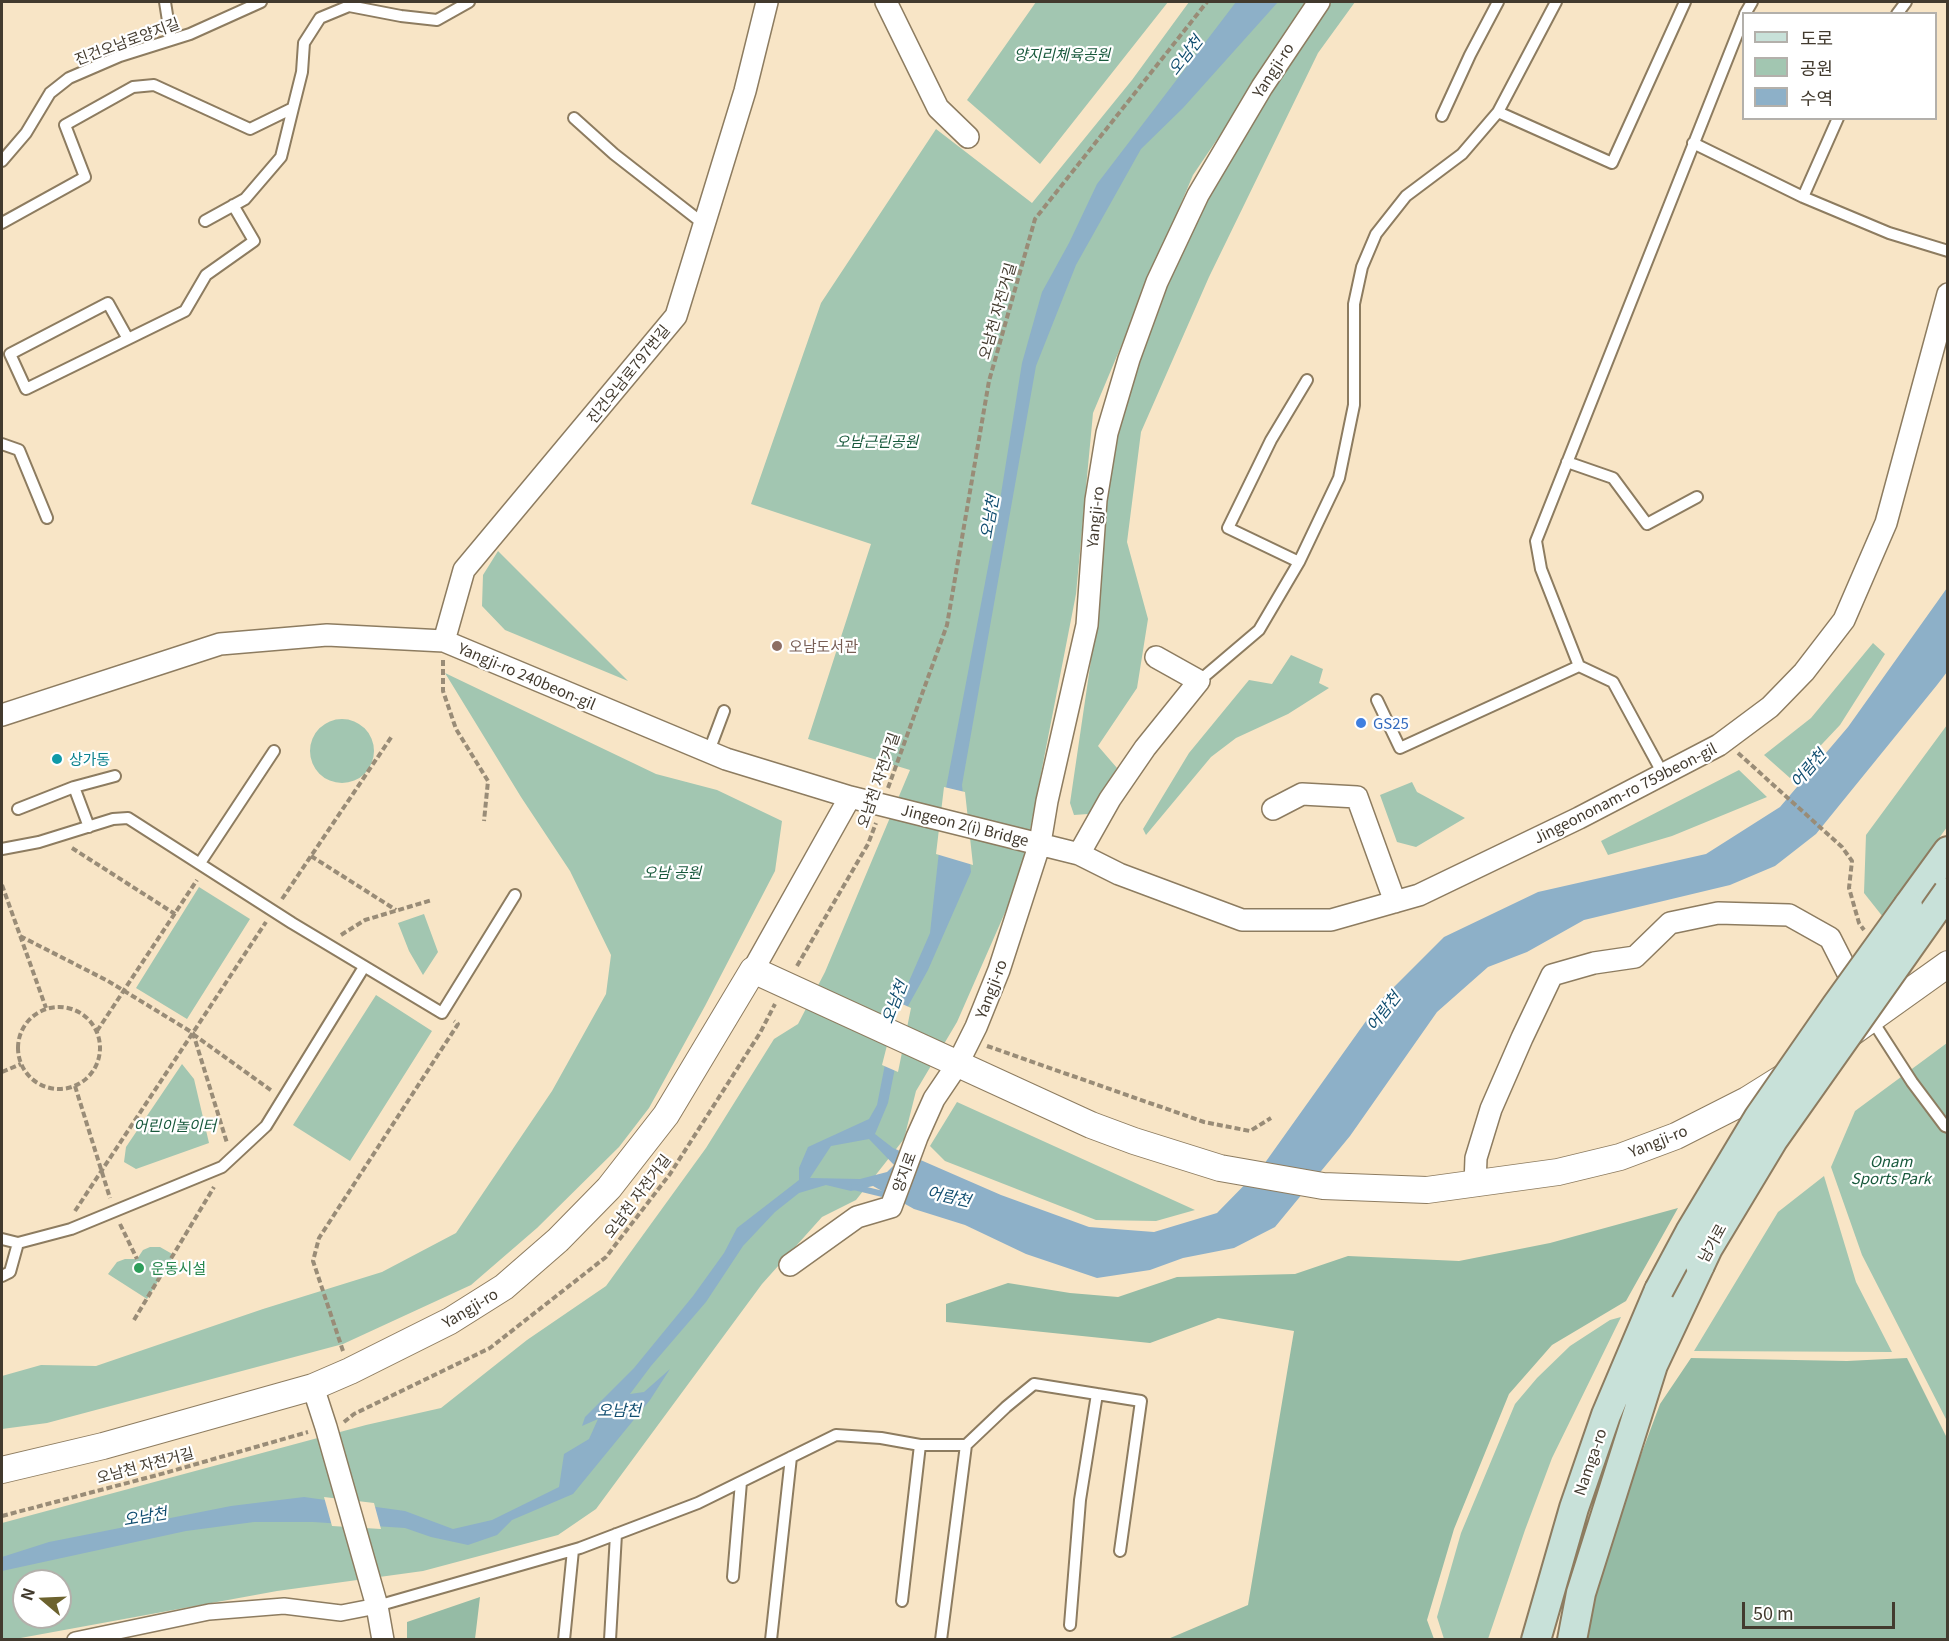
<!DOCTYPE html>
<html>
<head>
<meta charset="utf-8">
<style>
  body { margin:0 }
  #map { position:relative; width:1949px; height:1641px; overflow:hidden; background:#f8e5c6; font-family:Georgia,"Noto Sans KR",serif }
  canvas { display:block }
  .frame { position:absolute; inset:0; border:3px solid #423a2e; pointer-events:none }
  .legend { position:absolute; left:1742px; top:12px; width:195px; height:108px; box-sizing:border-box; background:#fff; border:2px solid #b3b0ab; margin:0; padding:8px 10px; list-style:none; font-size:18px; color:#423a2e }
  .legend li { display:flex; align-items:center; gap:12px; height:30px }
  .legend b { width:30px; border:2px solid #b3b0ab }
  .north { position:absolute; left:12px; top:1569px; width:60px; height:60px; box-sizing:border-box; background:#fff; border:2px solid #b3b0ab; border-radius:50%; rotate:289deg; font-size:16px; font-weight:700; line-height:24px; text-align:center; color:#423a2e }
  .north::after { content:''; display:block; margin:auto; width:21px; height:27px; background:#6c622e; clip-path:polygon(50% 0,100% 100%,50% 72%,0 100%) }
  .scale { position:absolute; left:1742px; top:1602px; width:153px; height:27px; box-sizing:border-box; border:3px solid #423a2e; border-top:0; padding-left:8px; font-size:18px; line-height:21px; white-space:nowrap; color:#423a2e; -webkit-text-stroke:4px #fff; paint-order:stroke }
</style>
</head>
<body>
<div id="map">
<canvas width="1949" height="1641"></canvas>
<div class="frame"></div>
<ul class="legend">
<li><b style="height:8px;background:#c8e1d9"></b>도로</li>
<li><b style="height:16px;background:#a2c6b1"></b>공원</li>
<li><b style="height:16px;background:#8db0c8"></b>수역</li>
</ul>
<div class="north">N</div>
<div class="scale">50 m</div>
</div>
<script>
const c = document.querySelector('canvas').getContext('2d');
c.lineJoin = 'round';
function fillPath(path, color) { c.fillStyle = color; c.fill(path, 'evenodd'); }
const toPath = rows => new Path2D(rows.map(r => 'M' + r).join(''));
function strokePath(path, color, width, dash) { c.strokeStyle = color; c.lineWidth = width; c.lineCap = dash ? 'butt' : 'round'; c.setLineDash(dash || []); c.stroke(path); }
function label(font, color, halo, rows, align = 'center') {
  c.font = font + ' Georgia,"Noto Sans KR",serif'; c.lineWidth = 4.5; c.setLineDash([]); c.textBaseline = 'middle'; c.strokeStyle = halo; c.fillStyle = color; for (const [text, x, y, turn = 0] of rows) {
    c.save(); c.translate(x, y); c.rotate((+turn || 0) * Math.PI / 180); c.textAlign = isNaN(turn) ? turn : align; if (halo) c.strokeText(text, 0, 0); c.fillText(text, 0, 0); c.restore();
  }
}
fillPath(toPath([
  [1036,2,1168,2,1040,164,967,100],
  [1189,2,1310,2,1193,175,1093,413,1076,594,1021,876,957,1022,916,1091,904,1139,856,1200,822,1217,762,1284,596,1509,558,1535,423,1571,277,1591,15,1639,2,1640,2,1523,366,1425,441,1408,527,1340,606,1286,706,1148,774,1039,798,1024,825,972,910,770,808,739,871,544,751,504,821,303,936,129,1032,203,1132,80],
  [24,1581,60,1581,60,1617,24,1617],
  [1330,2,1355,2,1318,53,1209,277,1141,432,1127,542,1148,619,1141,663,1137,688,1098,746,1117,768,1088,814,1074,815,1070,803,1101,592,1103,521,1115,434,1166,278,1218,174],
  [498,551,628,681,505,630,482,606,483,575],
  [1873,643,1885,654,1840,725,1790,778,1764,755,1811,718],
  [1291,655,1323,669,1319,683,1329,688,1288,714,1236,738,1211,757,1146,835,1143,829,1189,753,1249,680,1272,684],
  [445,673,656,774,717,790,782,821,775,871,705,1006,649,1108,619,1147,537,1228,471,1285,343,1344,47,1423,2,1429,2,1376,41,1365,96,1366,263,1309,382,1272,456,1233,552,1091,606,994,611,955,570,871,521,797],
  '310 751a32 32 0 1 1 64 0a32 32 0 1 1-64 0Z',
  [1947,725,1947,827,1883,917,1864,893,1866,835],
  [1739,770,1767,797,1672,836,1608,855,1601,841],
  [1412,782,1417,792,1465,818,1416,847,1397,842,1380,795],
  [199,887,250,919,187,1019,136,988],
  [424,914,438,952,423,975,409,951,398,923],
  [376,995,432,1031,350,1161,293,1125],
  [1947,1043,1947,1421,1862,1255,1831,1167,1855,1111],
  [182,1064,194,1079,209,1143,136,1169,124,1162,126,1147],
  [957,1102,1195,1210,1156,1221,1096,1220,945,1161,930,1146],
  [1824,1176,1856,1282,1892,1352,1694,1351,1778,1212],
  [150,1247,160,1247,174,1255,147,1299,108,1274,117,1262,125,1259,137,1259,143,1250],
  [1621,1317,1552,1458,1525,1530,1488,1639,1444,1639,1437,1617,1461,1533,1515,1404,1537,1378,1570,1346,1610,1320]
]), '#a2c6b1');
fillPath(toPath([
  [1678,1208,1626,1301,1552,1345,1509,1394,1454,1529,1427,1620,1434,1639,1168,1639,1248,1605,1294,1331,1218,1318,1150,1343,946,1322,946,1304,1008,1283,1070,1293,1118,1297,1177,1277,1295,1274,1348,1256,1459,1261,1550,1243],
  [1691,1358,1847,1361,1907,1358,1947,1438,1947,1639,1584,1640,1606,1559,1638,1463,1660,1404],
  [480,1597,475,1639,407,1639,407,1622]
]), '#95bba5');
fillPath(toPath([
  [1236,2,1278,2,1183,108,1141,149,1076,265,1036,366,962,785,971,872,928,970,907,1008,888,1103,875,1134,893,1148,1001,1195,1089,1227,1154,1232,1217,1213,1262,1167,1381,1000,1444,937,1538,892,1706,854,1780,807,1848,727,1947,588,1947,672,1937,685,1816,834,1775,866,1730,885,1584,920,1527,952,1488,967,1437,1012,1350,1136,1275,1227,1234,1248,1183,1258,1150,1270,1097,1278,1026,1254,965,1225,914,1209,873,1186,851,1191,826,1185,799,1193,775,1212,743,1246,706,1302,651,1366,630,1394,644,1392,670,1369,650,1400,573,1494,512,1520,497,1535,468,1545,431,1537,405,1528,313,1522,254,1522,186,1531,2,1571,2,1557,49,1542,231,1506,304,1497,405,1511,453,1529,492,1520,559,1487,564,1454,589,1439,598,1419,582,1426,585,1417,634,1368,693,1296,724,1253,737,1228,799,1180,799,1168,808,1147,869,1119,877,1105,889,1044,903,995,930,933,946,788,996,525,1022,363,1042,292,1069,243,1097,184],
  [869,1139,894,1165,887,1172,860,1179,810,1178,831,1146]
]), '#8db0c8');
fillPath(toPath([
  [944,787,965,792,973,865,936,854],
  [898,1002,911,1008,898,1072,882,1065],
  [324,1497,374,1503,381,1529,332,1526]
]), '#f8e5c6');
strokePath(toPath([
  [854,1187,891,1196]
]), '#8db0c8', 6);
const service = toPath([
  [165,2,171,40],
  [1745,14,1752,2],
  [1897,14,1906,2],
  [1498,112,1612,163,1685,2],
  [1442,116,1470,55,1498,2],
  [574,118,614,154,705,225],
  [1693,143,1803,197,1889,233,1948,251],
  [2,161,26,133,50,93,69,78,120,56,190,34,261,2],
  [1803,197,1838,118],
  [205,221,245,199,281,157,293,108],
  [2,223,85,177,65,125,133,87,154,85,250,129,293,108,302,72,304,43,320,18,349,6,401,16,437,20,469,2],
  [128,339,108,303,10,354,26,389,185,311,206,275,254,241,233,205],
  [2,444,19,450,47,518],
  [1567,462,1613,478,1647,524,1697,497],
  [1299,562,1228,528,1271,440,1307,380],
  [1579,666,1541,569,1536,541,1744,17],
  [1199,681,1259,630,1299,562,1339,478,1354,405,1354,304,1362,267,1376,234,1406,196,1462,154,1498,112,1556,2],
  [1377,700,1400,748,1579,666,1613,682,1663,774],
  [709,751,724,711],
  [74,787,89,827],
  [18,809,74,787,115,776],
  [2,849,39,842,113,819,128,818,292,923,442,1013,515,895],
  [200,863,274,751],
  [1872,1020,1912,1082,1945,1126,1948,1127],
  [2,1239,18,1243,71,1229,222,1167,266,1126,364,967],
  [2,1276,10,1272,18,1243],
  [733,1577,741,1482],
  [902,1601,920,1445],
  [377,1606,580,1548,698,1503,836,1435,881,1438,920,1445,966,1445,1006,1407,1034,1384,1141,1401,1120,1551],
  [1070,1625,1080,1500,1097,1394],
  [564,1640,573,1550],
  [610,1640,616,1534],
  [771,1640,791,1457],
  [941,1640,966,1445]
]);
const pedestrian = toPath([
  [75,1640,209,1612,284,1606,341,1613,377,1606]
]);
const minor = toPath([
  [886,2,938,108,968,137],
  [444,641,464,570,676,316,745,91,767,2],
  [2,715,220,644,327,635,444,641,726,759,850,797,753,970],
  [850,797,1079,854,1119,874,1242,920,1331,920,1419,895,1579,818,1719,745,1770,707,1804,672,1844,620,1886,523,1948,294],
  [1273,809,1302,794,1357,797,1395,902],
  [1079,854,1110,799,1145,748,1199,681,1156,657],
  [1475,1185,1476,1158,1491,1109,1522,1038,1552,975,1594,963,1635,957,1670,923,1718,913,1789,915,1830,938,1858,993],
  [790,1265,857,1217,891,1207,917,1137,934,1099,957,1065,976,1027,999,970,1040,843,1047,801,1087,625,1096,500,1107,433,1129,359,1157,282,1198,195,1262,87,1319,2],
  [313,1387,326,1427,377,1606,383,1640]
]);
const tertiary = toPath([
  [1850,1034,1948,964],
  [2,1470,103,1446,313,1387,350,1371,450,1321,504,1287,558,1240,609,1188,666,1115,753,970,1091,1125,1134,1141,1220,1168,1323,1186,1427,1190,1558,1172,1620,1157,1676,1136,1747,1100,1787,1075]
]);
const secondary = toPath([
  [1908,906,1948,851],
  [1536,1640,1574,1508,1606,1415,1659,1290],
  [1572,1640,1581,1593,1653,1365,1700,1265]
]);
strokePath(service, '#8d7c60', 14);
strokePath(pedestrian, '#8d7c60', 18);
strokePath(minor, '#8d7c60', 24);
strokePath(tertiary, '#8d7c60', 28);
strokePath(secondary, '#8d7c60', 32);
strokePath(toPath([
  [443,660,443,691,456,729,488,781,484,821],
  [1738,753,1842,847,1852,861,1849,888,1859,923,1864,930],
  [888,788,947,625,989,381,1035,219,1207,2],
  [72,848,175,914],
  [311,856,396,910],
  [2,885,46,1008],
  [282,899,392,736],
  [341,935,365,920,432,900],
  [20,936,108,981,193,1033,227,1143],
  [797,966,868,844,876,823],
  '18 1048a41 41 0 1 1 82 0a41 41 0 1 1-82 0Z',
  [97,1031,197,880],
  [193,1034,272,1091],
  [987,1046,1204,1122,1250,1131,1271,1118],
  [2,1072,21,1064],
  [75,1086,110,1198],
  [75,1211,266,922],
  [120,1224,137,1259],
  [134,1320,214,1187],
  [343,1351,313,1261,319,1238,458,1024,454,1021],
  [344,1422,354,1414,490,1348,606,1257,670,1174,760,1033,775,1004],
  [2,1516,165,1473,308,1432]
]), '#998c77', 4, [6, 3]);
strokePath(service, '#fff', 10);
strokePath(pedestrian, '#fff', 15);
strokePath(minor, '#fff', 21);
strokePath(tertiary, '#fff', 26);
strokePath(secondary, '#c8e1d9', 28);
const secondaryBridge = toPath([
  [1700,1265,1708,1248,1773,1140,1948,892],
  [1659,1290,1690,1232,1759,1117,1836,1006,1908,906]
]);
strokePath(secondaryBridge, '#8d7c60', 32, []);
strokePath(secondaryBridge, '#c8e1d9', 28);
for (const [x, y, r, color] of [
  [777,646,6,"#8d6e63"],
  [1361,723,6,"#3f7fe0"],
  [57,759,6,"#0f9aa8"],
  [139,1268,6,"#2e9e5b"]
]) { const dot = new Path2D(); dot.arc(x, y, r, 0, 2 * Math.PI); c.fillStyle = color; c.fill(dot); strokePath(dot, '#fff', 2); }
label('15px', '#423a2e', '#fff', [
  ["진건오남로양지길",127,41,-20],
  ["Yangji-ro",1273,70,-57],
  ["오남천 자전거길",997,311,-74],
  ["진건오남로797번길",628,374,-51],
  ["Yangji-ro",1095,517,-84],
  ["Yangji-ro 240beon-gil",527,676,23],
  ["오남천 자전거길",878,780,-71],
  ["Jingeononam-ro 759beon-gil",1625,793,-27],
  ["Jingeon 2(i) Bridge",965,825,14],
  ["Yangji-ro",991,989,-69],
  ["Yangji-ro",1658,1141,-22],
  ["양지로",904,1172,-70],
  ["오남천 자전거길",637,1196,-53],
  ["남가로",1712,1243,-61],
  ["Yangji-ro",470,1308,-31],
  ["Namga-ro",1590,1462,-71],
  ["오남천 자전거길",145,1465,-15]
]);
label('italic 15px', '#18593c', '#fff', [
  ["양지리체육공원",1062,54],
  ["오남근린공원",877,441],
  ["오남 공원",672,872],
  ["어린이놀이터",175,1125],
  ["Onam",1891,1161],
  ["Sports Park",1891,1178]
]);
label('15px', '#785e54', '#fff', [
  ["오남도서관",789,646]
], 'left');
label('15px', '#366cbe', '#fff', [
  ["GS25",1373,723]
], 'left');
label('15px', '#0d838f', '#fff', [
  ["상가동",69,759]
], 'left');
label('15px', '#27864d', '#fff', [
  ["운동시설",151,1268]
], 'left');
label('italic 16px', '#114e70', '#fff', [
  ["오남천",1185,55,-52],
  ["오남천",989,517,-80],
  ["어람천",1808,768,-49],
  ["오남천",894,1002,-69],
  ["어람천",1383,1011,-52],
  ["어람천",949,1196,13],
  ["오남천",619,1410],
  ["오남천",145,1516,-10]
]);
</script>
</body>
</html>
